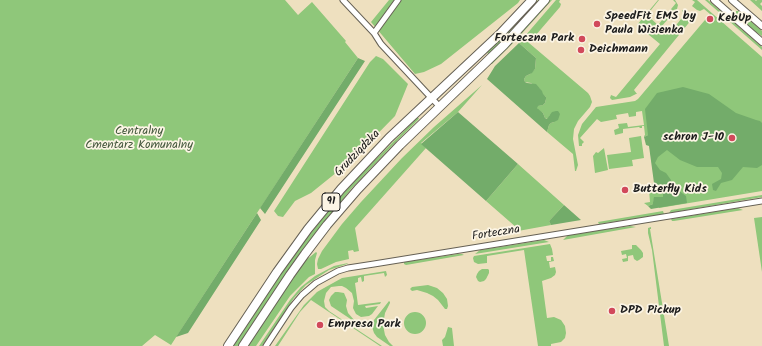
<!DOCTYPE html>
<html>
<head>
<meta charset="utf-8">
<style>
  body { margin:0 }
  canvas { display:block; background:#eee0bf }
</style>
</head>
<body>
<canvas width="762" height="346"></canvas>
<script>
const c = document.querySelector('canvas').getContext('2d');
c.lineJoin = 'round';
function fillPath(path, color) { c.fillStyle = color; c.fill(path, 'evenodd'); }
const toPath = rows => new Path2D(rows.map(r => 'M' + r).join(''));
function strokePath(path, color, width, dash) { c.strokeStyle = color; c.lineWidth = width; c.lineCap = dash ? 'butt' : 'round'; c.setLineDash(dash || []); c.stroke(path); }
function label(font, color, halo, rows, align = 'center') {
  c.font = font + ' Kalam,sans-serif'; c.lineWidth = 3.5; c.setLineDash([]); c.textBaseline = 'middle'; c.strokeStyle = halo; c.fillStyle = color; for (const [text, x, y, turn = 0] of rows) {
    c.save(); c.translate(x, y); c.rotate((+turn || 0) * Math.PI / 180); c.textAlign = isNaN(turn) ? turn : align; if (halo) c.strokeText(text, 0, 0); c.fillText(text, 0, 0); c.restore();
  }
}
fillPath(toPath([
  [0,0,285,0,298,15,312,2,346,41,345,42,358,58,171,345,155,335,142,346,0,346],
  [389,0,520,0,518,3,441,64,424,72,415,74,371,22],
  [538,0,541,0,511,32,489,54,488,54,487,52,509,31],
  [550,0,552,0,516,40,492,64,489,64,514,39],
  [556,0,560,0,559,2,561,4,560,7,529,43,588,93,590,96,592,102,590,107,578,121,574,129,573,139,578,165,576,171,575,171,573,154,547,132,549,125,551,123,554,122,550,115,548,119,545,118,543,113,538,110,537,108,537,106,543,105,545,103,546,99,546,97,542,94,540,89,531,83,525,82,524,79,526,76,530,74,535,69,536,58,519,43],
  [658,0,659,0,647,15,658,25,676,3,673,0,675,0,678,5,677,9,661,27,669,34,685,14,682,11,682,10,684,11,696,21,692,19,634,90,637,94,636,94,630,97,612,100,610,98,611,95,616,97,660,44,637,25],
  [692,0,697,0,762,57,762,191,659,208,655,197,653,202,653,204,648,206,644,203,650,202,649,190,656,191,648,135,644,137,644,136,645,135,644,126,642,126,642,128,640,128,639,127,623,129,623,133,615,135,614,130,619,128,618,124,627,123,628,127,644,125,642,111,636,112,636,116,629,117,628,113,616,115,617,119,601,122,597,119,580,138,584,142,582,144,582,146,579,146,578,135,582,124,596,107,635,101,638,99,710,14,704,9,700,11,697,10,692,6,695,2],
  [705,0,708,0,762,47,762,50],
  [750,0,755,0,756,1,757,0,762,0,762,2,760,4,762,6,762,11],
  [736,11,739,11,762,31,762,36,753,30,736,14],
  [376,56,383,59,408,84,395,116,352,160,311,193,295,201,283,217,278,216,274,211,370,62],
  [482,85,458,112,421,143,426,148,355,228,359,251,354,252,353,250,348,251,349,259,336,262,321,269,318,269,317,264,318,259,322,251,342,224,361,202,402,158,434,127],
  [417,118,419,118,418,120,389,149,351,189,311,239,291,266,238,346,232,346,285,266,333,205,358,177],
  [641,136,644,158,632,160,633,166,609,169,607,155,631,152,629,138],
  [604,148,608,170,595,173,593,156,596,152,598,153],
  [518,164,564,205,549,221,551,225,518,231,517,228,486,201],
  [762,195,762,197,669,213,671,210],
  [738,208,743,210,674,221,672,221,671,219],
  [663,211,664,214,599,224,598,222],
  [762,217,762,272,754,218],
  [630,226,636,227,563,240,568,235],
  [651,227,651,229,650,229,669,346,664,346,652,250,648,233,648,228],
  [544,240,549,242,475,254,480,250],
  [550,244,552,249,553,255,546,256,547,261,551,261,551,257,553,257,554,261,549,262,550,268,555,267,556,272,555,275,551,278,542,281,547,318,554,317,561,320,565,326,566,333,565,338,561,342,551,344,551,346,538,346,524,250,487,256,487,263,478,264,474,262,473,258,474,256],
  [632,245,636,245,641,250,643,253,643,257,639,260,637,261,634,259,633,255,628,256,628,261,623,262,622,259,627,258,626,254,622,255,621,251,632,249],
  [316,252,317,253,315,260,315,274,309,277,290,296,256,346,247,346,305,261],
  [458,254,462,254,464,255,406,265,404,264,404,262],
  [348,263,347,264,329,270,306,285,294,298,262,346,259,346,290,300,301,287,315,276,334,266],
  [482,269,488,269,489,270,489,273,486,279,484,281,480,282,478,281,476,277,477,274,479,271],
  [386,271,387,275,385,277,384,273,364,276,364,281,362,282,361,277,358,278,358,282,355,283,358,305,381,302,380,304,365,306,366,308,378,306,372,314,369,316,361,317,356,314,353,308,354,301,352,293,346,288,342,286,339,286,331,287,326,293,324,301,325,307,329,311,382,346,380,346,311,300,300,312,278,346,275,346,304,305,317,292,324,288,342,278],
  [428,285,437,288,443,293,447,299,448,306,447,309,445,309,438,300,433,296,427,293,417,290,412,291,410,289,412,287],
  [335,292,338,292,344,293,347,300,346,306,348,313,355,321,363,324,363,326,361,326,331,306,329,300,331,296],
  [389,301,390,302,390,303,385,313,383,325,385,335,389,342,393,346,390,346,377,337,374,333,372,327,374,320],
  '404 323a11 11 0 1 1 22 0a11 11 0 1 1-22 0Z',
  [448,327,452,328,454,346,443,346,442,340,445,337]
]), '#8fc77a');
fillPath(toPath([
  [519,43,536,58,535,69,532,73,526,76,524,79,525,82,527,83,536,84,542,91,543,94,546,97,546,99,545,103,543,105,538,106,537,108,543,113,545,118,547,119,552,112,556,111,558,111,560,114,558,120,554,122,551,123,549,125,547,132,487,79,495,66],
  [358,58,365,61,265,214,260,208],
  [683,87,709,94,736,113,756,120,760,121,762,123,762,165,757,168,743,167,732,180,721,183,716,191,713,190,712,184,721,179,722,173,718,167,697,167,680,160,667,150,658,157,655,163,660,170,666,173,671,180,671,185,686,196,687,203,651,209,648,206,653,204,653,202,654,197,663,197,663,192,661,190,649,190,648,186,654,183,649,146,646,145,644,137,648,135,645,109,657,93],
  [458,112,518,164,486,201,421,144],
  [564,205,581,220,551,225,549,221],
  [257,213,261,220,188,333,176,337]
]), '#73ac6a');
const minor = toPath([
  [343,0,374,33,381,44,439,106],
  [374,33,398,0],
  [266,346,291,308,302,295,316,283,338,271,348,268,374,264,762,201]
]);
const tertiary = toPath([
  [714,0,762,42],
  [732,0,762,26]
]);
const primary = toPath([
  [228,346,277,272,308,229,341,189,389,138,500,34,532,0],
  [243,346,290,275,305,254,327,225,358,189,400,145,504,45,545,0]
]);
strokePath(minor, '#666155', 7);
strokePath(tertiary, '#666155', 8);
strokePath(primary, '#666155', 10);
strokePath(minor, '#fff', 5);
strokePath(tertiary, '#fff', 6);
strokePath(primary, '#fff', 8);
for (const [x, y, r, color] of [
  [710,19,4,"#d1495b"],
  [597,24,4,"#d1495b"],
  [582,39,4,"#d1495b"],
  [581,50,4,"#d1495b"],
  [732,138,4,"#d1495b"],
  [625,190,4,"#d1495b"],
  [612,311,4,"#d1495b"],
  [320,325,4,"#d1495b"]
]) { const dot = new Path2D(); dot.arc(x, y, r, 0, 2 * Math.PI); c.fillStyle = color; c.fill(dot); strokePath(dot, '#fcf5e5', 1.5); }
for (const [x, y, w] of [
  [331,202,18]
]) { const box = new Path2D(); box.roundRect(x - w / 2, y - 9, w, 18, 3); c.fillStyle = '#fcf5e5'; c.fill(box); strokePath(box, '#1c1c1c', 1); }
label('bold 11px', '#1c1c1c', null, [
  ["91",331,202]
]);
label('bold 12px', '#1c1c1c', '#fcf5e5', [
  ["SpeedFit EMS by",605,17],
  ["Paula Wisienka",605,31],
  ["KebUp",718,19],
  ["Forteczna Park",574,39,"right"],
  ["Deichmann",589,50],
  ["schron J-10",724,138,"right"],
  ["Butterfly Kids",633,190],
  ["DPD Pickup",620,311],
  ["Empresa Park",328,325]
], 'left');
label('12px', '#44583d', '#fcf5e5', [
  ["Centralny",139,132],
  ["Cmentarz Komunalny",139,146]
]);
label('12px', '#1c1c1c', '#fcf5e5', [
  ["Grudziądzka",358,154,-46],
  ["Forteczna",496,234,-9]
]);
</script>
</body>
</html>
